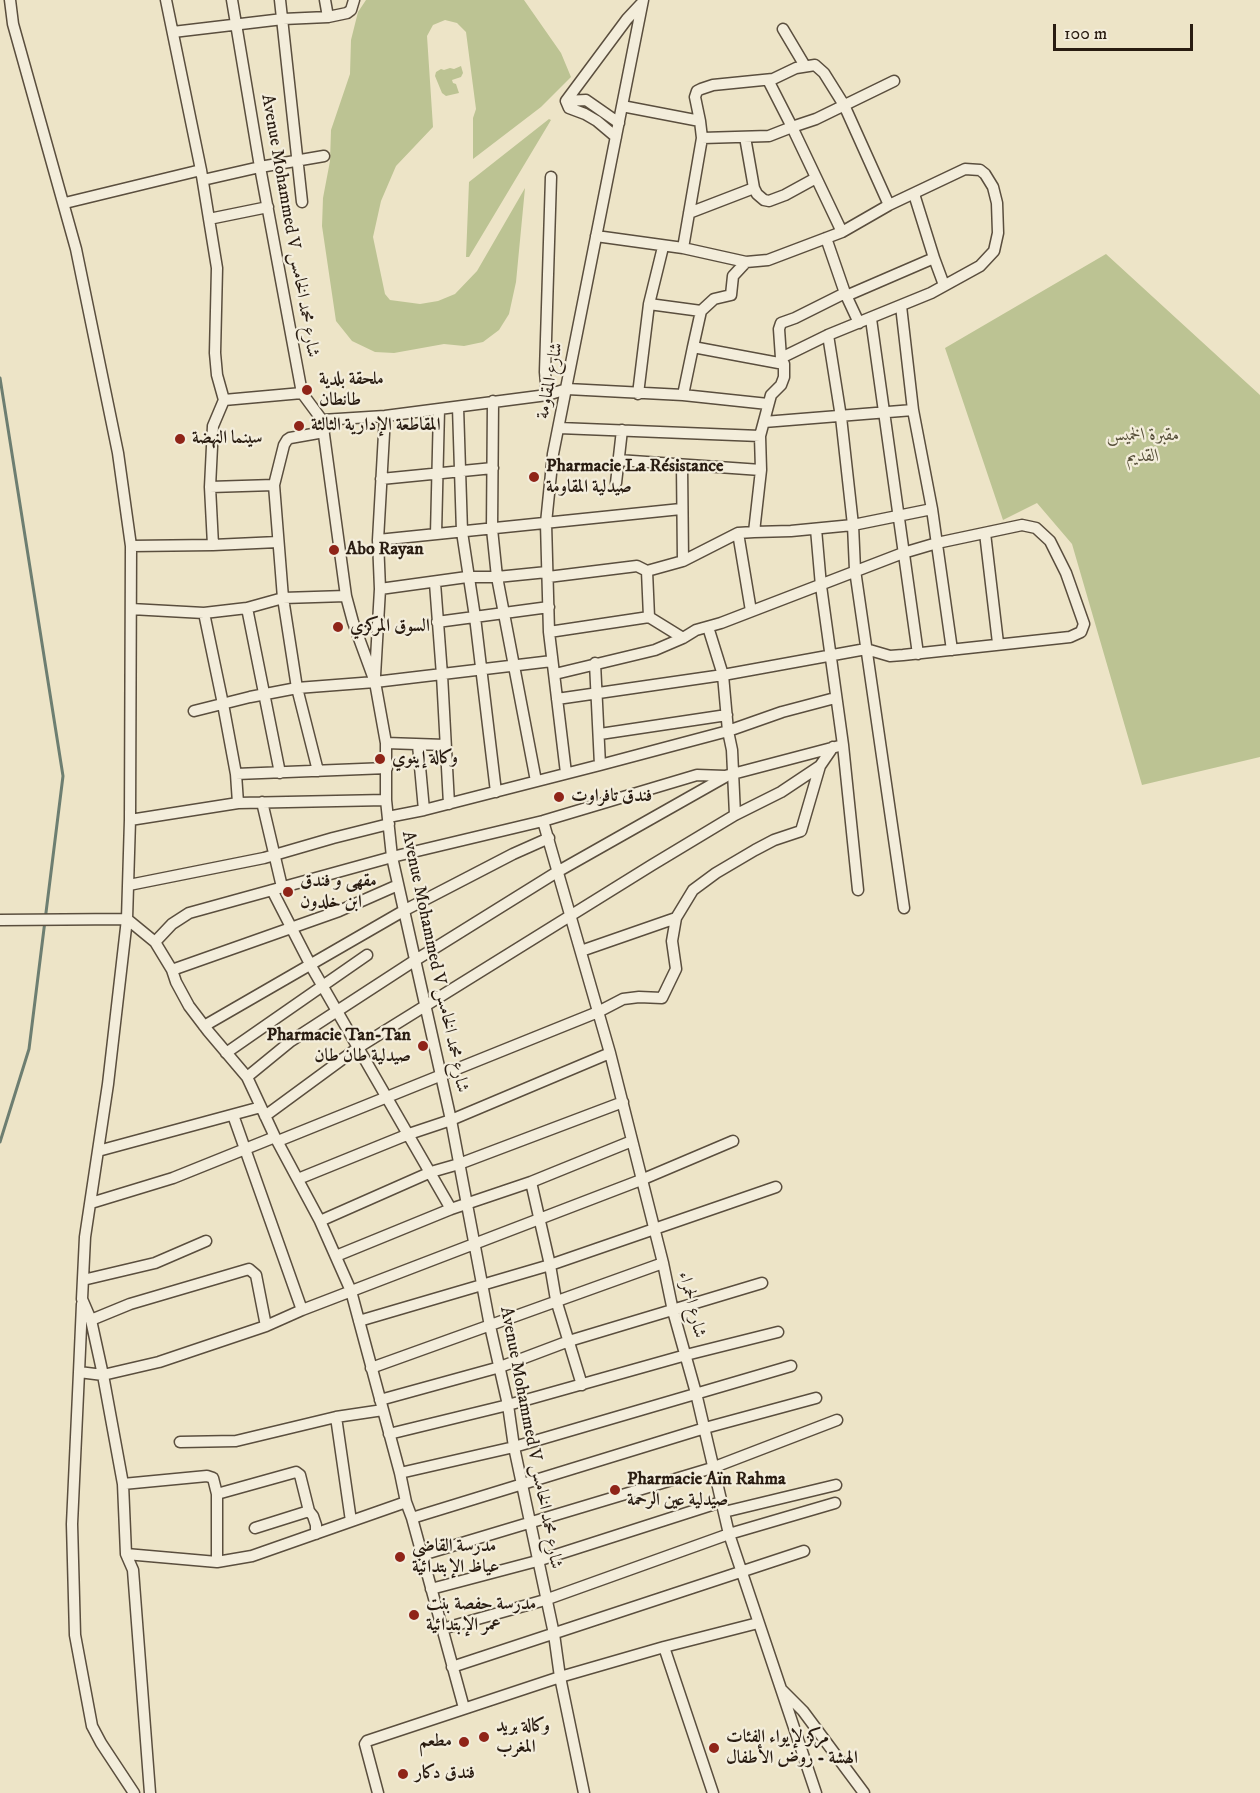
<!DOCTYPE html>
<html>
<head>
<meta charset="utf-8">
<style>
  body { margin:0 }
  #map { position:relative; width:1260px; height:1793px; overflow:hidden; background:#ede4c7; font-family:"IM FELL DW Pica",serif }
  canvas { display:block }
  .scale { position:absolute; left:1053px; top:24px; width:140px; height:27px; box-sizing:border-box; border:3px solid #291c11; border-top:0; padding-left:8px; font-size:18px; line-height:21px; white-space:nowrap; color:#291c11; -webkit-text-stroke:4px #f3eddb; paint-order:stroke }
</style>
</head>
<body>
<div id="map">
<canvas width="1260" height="1793"></canvas>
<div class="scale">100 m</div>
</div>
<script>
const c = document.querySelector('canvas').getContext('2d');
c.lineJoin = 'round';
function fillPath(path, color) { c.fillStyle = color; c.fill(path, 'evenodd'); }
const toPath = rows => new Path2D(rows.map(r => 'M' + r).join(''));
function strokePath(path, color, width, dash) { c.strokeStyle = color; c.lineWidth = width; c.lineCap = dash ? 'butt' : 'round'; c.setLineDash(dash || []); c.stroke(path); }
function label(font, color, halo, rows, align = 'center') {
  c.font = font + ' "IM FELL DW Pica",Amiri,serif'; c.lineWidth = 4.5; c.setLineDash([]); c.textBaseline = 'middle'; c.strokeStyle = halo; c.fillStyle = color; for (const [text, x, y, turn = 0] of rows) {
    c.save(); c.translate(x, y); c.rotate((+turn || 0) * Math.PI / 180); c.textAlign = isNaN(turn) ? turn : align; if (halo) c.strokeText(text, 0, 0); c.fillText(text, 0, 0); c.restore();
  }
}
fillPath(toPath([
  [366,0,524,0,561,53,571,77,541,107,473,159,473,118,476,109,466,32,457,23,445,20,433,25,427,36,433,127,396,166,381,201,373,237,385,294,390,300,420,304,438,301,455,294,477,271,525,188,516,282,509,314,499,330,483,342,464,346,444,344,394,353,375,352,352,341,336,321,322,226,323,198,330,161,331,130,350,74,351,40,358,12],
  [461,66,463,73,461,77,452,80,453,83,456,84,459,93,446,96,442,93,435,76,436,72,441,69,444,70,450,68,454,69],
  [549,119,551,120,469,257,466,257,469,182],
  [1106,254,1260,395,1260,757,1142,785,1072,544,1037,503,1003,520,945,348]
]), '#bcc393');
strokePath(toPath([
  [0,378,63,776,29,1049,0,1142]
]), '#6d7e71', 3);
const street = toPath([
  [10,0,13,24,76,249,118,453,131,546,130,820,127,919,108,1084,85,1237,82,1299,91,1320,103,1375,79,1372,72,1524,75,1635,92,1726,101,1743,134,1793],
  [166,0,201,170,217,268,215,353,217,375,224,400,213,426,210,487,274,485],
  [232,0,260,167,302,393,322,420,346,596,353,622,375,682,386,743,386,800,392,857,451,1120,490,1326,508,1405,514,1447,554,1634,560,1677,584,1793],
  [280,0,302,202],
  [325,0,328,17],
  [783,29,805,66],
  [173,32,283,19,328,17,347,13,351,10,354,0],
  [566,101,627,19,641,4],
  [566,101,569,108,585,114,597,121,616,137],
  [566,101,586,100,619,123],
  [622,106,700,121,702,138,683,248],
  [700,121,695,97,697,91,701,89,713,85,773,79,796,68,815,65,824,73,844,105,889,205],
  [745,137,754,188,757,194,764,200,769,201,785,195,816,178],
  [702,138,769,136,792,127,768,80],
  [203,180,260,167,324,156],
  [914,194,934,258],
  [65,203,201,170],
  [689,213,754,188],
  [209,219,268,207],
  [842,232,792,127,816,119,894,81],
  [596,236,683,248,746,262,768,260,842,232,889,205,965,169,980,170,985,174,993,187,997,203,998,233,994,251,980,266,931,293,828,335,781,358],
  [826,238,845,293,859,323],
  [846,296,934,258,944,285],
  [649,304,701,311,693,347],
  [901,306,913,410,932,509,952,650],
  [701,311,714,299,731,295,733,276,746,262],
  [871,319,918,654],
  [828,335,841,417,853,525,855,570,904,908],
  [638,394,649,304,663,247],
  [547,395,545,372,551,177],
  [683,395,693,347,784,364],
  [224,400,302,393],
  [493,401,492,529,497,577,536,781],
  [458,407,462,532,475,617,496,792],
  [322,420,385,416,547,395,567,389,683,395,768,404],
  [764,422,913,410],
  [559,428,760,436],
  [618,460,761,470],
  [682,465,683,561],
  [381,479,493,468],
  [616,483,622,430],
  [210,487,213,545],
  [816,529,821,586,843,745,858,890],
  [754,532,791,531,853,525,932,509],
  [738,533,751,611],
  [985,533,998,643],
  [436,534,439,409],
  [378,540,681,509],
  [131,546,213,545,278,542],
  [647,571,649,617,683,638],
  [548,577,637,566,647,571,683,561,738,533,754,532,761,470,760,436,771,395,781,385,784,377,784,364,781,358,779,329,781,323,795,318,845,293],
  [435,583,442,675,449,804],
  [380,589,467,577,497,577,547,572],
  [247,608,280,773],
  [131,609,204,613,247,608,283,598,346,596],
  [204,613,223,704,236,774,238,803],
  [437,622,549,607],
  [708,627,723,675,728,731,732,750,735,815],
  [549,632,649,617],
  [595,663,600,765],
  [555,674,655,650,683,638,696,630,721,623,903,553,937,543,1022,525,1036,528,1050,541,1066,573,1084,624,1081,632,1070,637,903,655,890,656,866,649,723,675,557,699],
  [375,676,380,589,378,540,385,416],
  [194,711,250,697,297,688,375,682,552,661],
  [600,734,727,715],
  [386,743,445,745],
  [418,745,424,810],
  [318,771,297,688,283,598,274,485,284,445,287,440,290,438,324,432],
  [566,773,549,632,546,523,553,454,643,0],
  [236,774,387,768],
  [262,802,282,887],
  [388,817,424,810,600,765,728,731,782,712,835,698],
  [130,820,238,803,386,800],
  [543,821,610,1053,663,1263,673,1311,696,1393,729,1534,816,1793],
  [129,885,264,858,333,838,389,824],
  [272,890,311,966,451,1209],
  [0,920,127,919,155,942,172,970,176,982,189,1006,208,1031,247,1077,275,1137,320,1221,351,1291,400,1473,406,1502,412,1518,464,1708],
  [155,942,172,924,189,913,392,857,543,821,697,775,725,776,843,745],
  [581,951,676,918],
  [172,970,339,911,398,885],
  [204,1026,405,910,513,854,549,838],
  [226,1053,367,955],
  [247,1077,291,1041,414,961,557,872,725,777],
  [233,1115,302,1310],
  [265,1116,359,1047,652,865,735,815,781,792,820,766,833,747],
  [278,1141,598,1012,623,999,639,997,662,998,676,969,672,941,676,918,693,890,716,873,755,850,774,840,801,831,820,766],
  [98,1151,261,1107],
  [298,1179,409,1134,451,1120,610,1053],
  [531,1182,550,1265,556,1300,582,1385],
  [91,1203,173,1178,275,1137],
  [320,1221,431,1172,459,1164,623,1102],
  [336,1256,451,1209,531,1182,632,1141],
  [83,1280,155,1263,206,1241],
  [91,1320,130,1304,249,1269,256,1275,266,1326],
  [359,1321,550,1265,776,1187],
  [371,1368,663,1263],
  [79,1372,82,1304],
  [380,1400,500,1367,569,1341,762,1283],
  [336,1417,351,1521],
  [389,1434,508,1405,686,1355,778,1332],
  [180,1442,236,1441,336,1417,383,1410],
  [400,1473,514,1447,791,1366],
  [123,1484,207,1476,213,1478,217,1494,296,1472,300,1475,309,1511],
  [217,1494,217,1562],
  [724,1512,836,1485],
  [412,1518,705,1428,816,1398],
  [255,1528,309,1511,313,1516,316,1525,316,1534],
  [126,1554,217,1562,252,1556,406,1502],
  [422,1555,712,1468,837,1420],
  [431,1589,537,1561,721,1502],
  [442,1629,545,1600,729,1534,835,1503],
  [664,1647,713,1793],
  [452,1667,804,1551],
  [782,1690,803,1711,864,1793],
  [150,1793,133,1570,126,1554,123,1484,103,1375,159,1362,266,1326,302,1310,641,1180,733,1141],
  [378,1793,365,1744,367,1741,560,1677,664,1647,758,1623]
]);
strokePath(street, '#5a4e3e', 13);
strokePath(street, '#f3eddb', 10);
for (const [x, y, r, color] of [
  [307,390,6,"#8f2418"],
  [299,426,6,"#8f2418"],
  [180,439,6,"#8f2418"],
  [534,477,6,"#8f2418"],
  [334,550,6,"#8f2418"],
  [338,627,6,"#8f2418"],
  [380,759,6,"#8f2418"],
  [559,797,6,"#8f2418"],
  [288,892,6,"#8f2418"],
  [423,1046,6,"#8f2418"],
  [615,1490,6,"#8f2418"],
  [400,1557,6,"#8f2418"],
  [414,1615,6,"#8f2418"],
  [484,1737,6,"#8f2418"],
  [464,1742,6,"#8f2418"],
  [714,1748,6,"#8f2418"],
  [403,1774,6,"#8f2418"]
]) { const dot = new Path2D(); dot.arc(x, y, r, 0, 2 * Math.PI); c.fillStyle = color; c.fill(dot); strokePath(dot, '#f3eddb', 2); }
label('18px', '#291c11', '#f3eddb', [
  ["Avenue Mohammed V شارع محمد الخامس",289,226,80],
  ["شارع المقاومة",551,381,-79],
  ["Avenue Mohammed V شارع محمد الخامس",434,962,78],
  ["شارع الحمراء",691,1305,76],
  ["Avenue Mohammed V شارع محمد الخامس",530,1438,79]
]);
label('bold 18px', '#291c11', '#f3eddb', [
  ["ملحقة بلدية",319,380],
  ["طانطان",319,401],
  ["المقاطعة الإدارية الثالثة",311,426],
  ["سينما النهضة",192,439],
  ["Pharmacie La Résistance",546,467],
  ["صيدلية المقاومة",546,488],
  ["Abo Rayan",346,550],
  ["السوق المركزي",350,627],
  ["وكالة إينوي",392,759],
  ["فندق تافراوت",571,797],
  ["مقهى و فندق",300,882],
  ["ابن خلدون",300,903],
  ["Pharmacie Tan-Tan",411,1036,"right"],
  ["صيدلية طان طان",411,1057,"right"],
  ["Pharmacie Aïn Rahma",627,1480],
  ["صيدلية عين الرحمة",627,1501],
  ["مدرسة القاضي",412,1547],
  ["عياظ الإبتدائية",412,1568],
  ["مدرسة حفصة بنت",426,1605],
  ["عمر الإبتدائية",426,1626],
  ["وكالة بريد",496,1727],
  ["المغرب",496,1748],
  ["مركز لإيواء الفئات",726,1738],
  ["الهشة - روض الأطفال",726,1759],
  ["مطعم",452,1742,"right"],
  ["فندق دكار",415,1774]
], 'left');
label('italic 18px', '#554e38', '#f3eddb', [
  ["مقبرة الخميس",1143,436],
  ["القديم",1143,457]
]);
</script>
</body>
</html>
